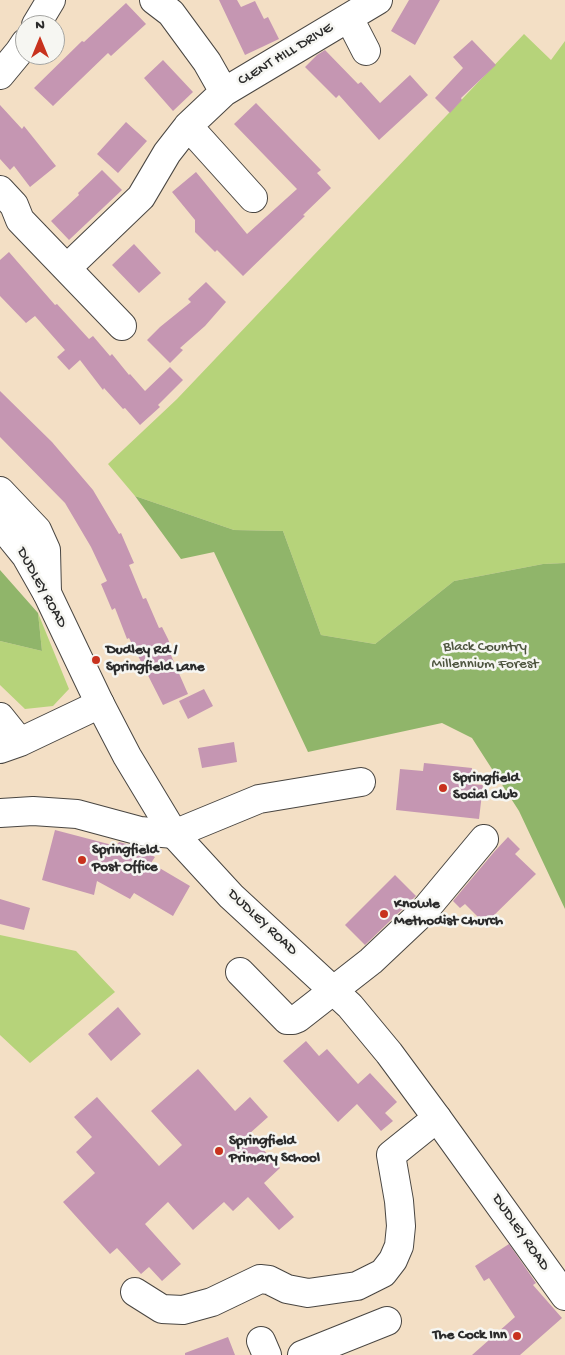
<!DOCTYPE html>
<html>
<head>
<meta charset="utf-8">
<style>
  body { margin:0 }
  #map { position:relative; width:565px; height:1355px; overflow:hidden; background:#f3dfc5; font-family:"Gochi Hand",sans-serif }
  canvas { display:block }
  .north { position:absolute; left:15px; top:15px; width:50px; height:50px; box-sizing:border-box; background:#f6f6f2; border:1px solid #a5a5a2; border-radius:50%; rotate:0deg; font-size:14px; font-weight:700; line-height:20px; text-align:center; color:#2b2b2b }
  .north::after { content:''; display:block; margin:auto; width:18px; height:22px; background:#c8321e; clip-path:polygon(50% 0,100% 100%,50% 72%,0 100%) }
</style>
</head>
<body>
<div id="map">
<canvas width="565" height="1355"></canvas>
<div class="north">N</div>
</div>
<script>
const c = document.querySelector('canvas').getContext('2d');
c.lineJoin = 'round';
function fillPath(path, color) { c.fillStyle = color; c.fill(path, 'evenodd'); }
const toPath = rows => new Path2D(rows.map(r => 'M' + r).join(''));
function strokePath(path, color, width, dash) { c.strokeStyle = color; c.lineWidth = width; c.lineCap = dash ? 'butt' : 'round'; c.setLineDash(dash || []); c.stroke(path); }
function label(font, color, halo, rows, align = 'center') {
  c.font = font + ' "Gochi Hand",sans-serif'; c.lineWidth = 5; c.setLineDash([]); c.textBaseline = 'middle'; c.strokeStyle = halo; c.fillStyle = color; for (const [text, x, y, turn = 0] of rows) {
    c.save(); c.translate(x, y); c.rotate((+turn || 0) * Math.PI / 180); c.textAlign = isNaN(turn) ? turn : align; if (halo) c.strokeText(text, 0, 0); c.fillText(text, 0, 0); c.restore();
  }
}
fillPath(toPath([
  [524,34,551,60,565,41,565,563,543,564,454,581,375,644,321,635,283,531,234,530,135,496,108,464,177,399],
  [38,613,69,689,53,706,25,709,0,685,0,641,42,651],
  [0,935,76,951,115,992,30,1063,0,1035]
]), '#b6d37a');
fillPath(toPath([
  [135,496,234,530,283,531,321,635,375,644,454,581,543,564,565,563,565,909,519,811,472,738,442,723,308,752,214,552,181,559],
  [0,570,38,613,42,651,0,641]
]), '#90b56a');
fillPath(toPath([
  [219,0,237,0,241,7,255,1,264,19,268,17,279,39,245,55],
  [409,0,440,0,415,45,391,31],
  [126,3,146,24,111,56,108,53,53,106,34,88,82,41,84,42],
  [472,40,496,65,461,98,462,100,450,113,435,98,463,68,453,57],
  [325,50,358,84,361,82,380,103,410,75,428,95,379,140,339,95,336,98,305,67,317,55],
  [163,60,193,92,173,111,144,78],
  [256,103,321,170,317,173,331,188,303,215,305,216,243,276,217,250,215,252,195,232,195,220,172,192,196,172,247,234,297,189,234,124],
  [0,105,22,129,24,126,56,166,30,187,14,166,10,170,0,159],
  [126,122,147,141,118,173,97,154],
  [102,170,122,190,69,240,51,221,79,195,78,193],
  [134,244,161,273,139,293,112,265],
  [9,252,55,305,57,304,89,339,93,336,110,356,112,354,129,375,130,374,145,391,170,367,183,380,158,405,160,407,140,425,125,408,123,409,104,388,103,390,80,360,69,370,57,357,65,350,35,316,26,323,0,296,0,260],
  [206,282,226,302,205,326,180,348,183,350,170,363,147,340,160,327,191,302,188,299],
  [0,391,52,442,93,490,119,534,121,533,134,563,129,565,143,599,146,598,159,628,162,627,168,639,173,652,170,653,188,694,163,705,129,638,127,639,115,608,112,610,101,584,107,581,91,547,65,503,0,437],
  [204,689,213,706,188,719,179,701],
  [234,742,237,762,202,768,198,748],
  [424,763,472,768,470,784,483,785,479,819,396,810,400,769,423,771],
  [55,830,116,846,119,842,134,846,155,857,151,863,190,886,173,916,134,893,130,899,97,881,94,895,42,880],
  [508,837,520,849,515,854,536,874,485,924,465,904,460,908,453,901,494,852],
  [395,875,416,896,365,945,345,925],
  [0,899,30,908,24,930,0,924],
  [118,1007,141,1034,111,1061,88,1034],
  [306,1041,319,1056,327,1049,358,1084,370,1073,397,1102,385,1113,393,1121,381,1131,357,1104,338,1122,283,1061],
  [198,1069,235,1111,250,1097,268,1117,249,1134,280,1168,264,1183,294,1217,279,1230,248,1197,233,1211,224,1202,193,1230,168,1202,145,1224,181,1264,162,1281,149,1267,141,1274,117,1248,110,1254,63,1202,95,1173,76,1152,92,1137,74,1117,97,1097,159,1166,182,1145,151,1111],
  [509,1244,536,1283,533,1285,562,1318,520,1355,472,1355,515,1317,489,1278,484,1281,475,1266],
  [228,1337,235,1355,185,1355,185,1353]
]), '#c596b2');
const minor = toPath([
  [349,18,366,51],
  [36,25,51,0],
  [0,75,19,52,25,43],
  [224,92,378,0],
  [188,126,253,198],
  [0,190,14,205,20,220,122,326],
  [67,268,141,197,167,153,188,126,224,92,207,62,171,13,154,0],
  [0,491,37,530,46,550,47,593],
  [0,717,20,742],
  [0,749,20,742,100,704],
  [0,813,33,811,77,814,140,831,174,834,259,799,361,782],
  [240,972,287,1020,293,1020,298,1018,371,961,424,911,484,839],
  [135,1292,162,1309,183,1310,212,1302,260,1279,269,1280,287,1289,308,1293,357,1286,383,1273,393,1260,399,1246,401,1226,399,1201,391,1155,437,1118],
  [261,1341,267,1355],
  [302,1355,387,1321]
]);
const major = toPath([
  [0,524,26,556,47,593,100,704,127,756,174,834,231,896,350,1006,389,1053,437,1118,565,1296]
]);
strokePath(minor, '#494642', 30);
strokePath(major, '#494642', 30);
strokePath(minor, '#fff', 28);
strokePath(major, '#fff', 28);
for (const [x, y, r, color] of [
  [96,660,5,"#c8321e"],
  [443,788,5,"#c8321e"],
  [82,860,5,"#c8321e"],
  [384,914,5,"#c8321e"],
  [219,1151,5,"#c8321e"],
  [517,1336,5,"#c8321e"]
]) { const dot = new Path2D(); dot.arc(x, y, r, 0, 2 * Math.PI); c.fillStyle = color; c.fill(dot); strokePath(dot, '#f6f6f2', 2); }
label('15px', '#2b2b2b', '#f6f6f2', [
  ["CLENT HILL DRIVE",286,55,-31],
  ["DUDLEY ROAD",41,588,61],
  ["DUDLEY ROAD",262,923,43],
  ["DUDLEY ROAD",520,1233,55]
]);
label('15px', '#4e553f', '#f6f6f2', [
  ["Black Country",485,648],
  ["Millennium Forest",485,665]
]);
label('bold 15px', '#2b2b2b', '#f6f6f2', [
  ["Dudley Rd /",106,651],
  ["Springfield Lane",106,668],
  ["Springfield",453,779],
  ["Social Club",453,796],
  ["Springfield",92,851],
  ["Post Office",92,868],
  ["Knowle",394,905],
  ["Methodist Church",394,922],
  ["Springfield",229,1142],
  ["Primary School",229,1159],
  ["The Cock Inn",507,1336,"right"]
], 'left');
</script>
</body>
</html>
